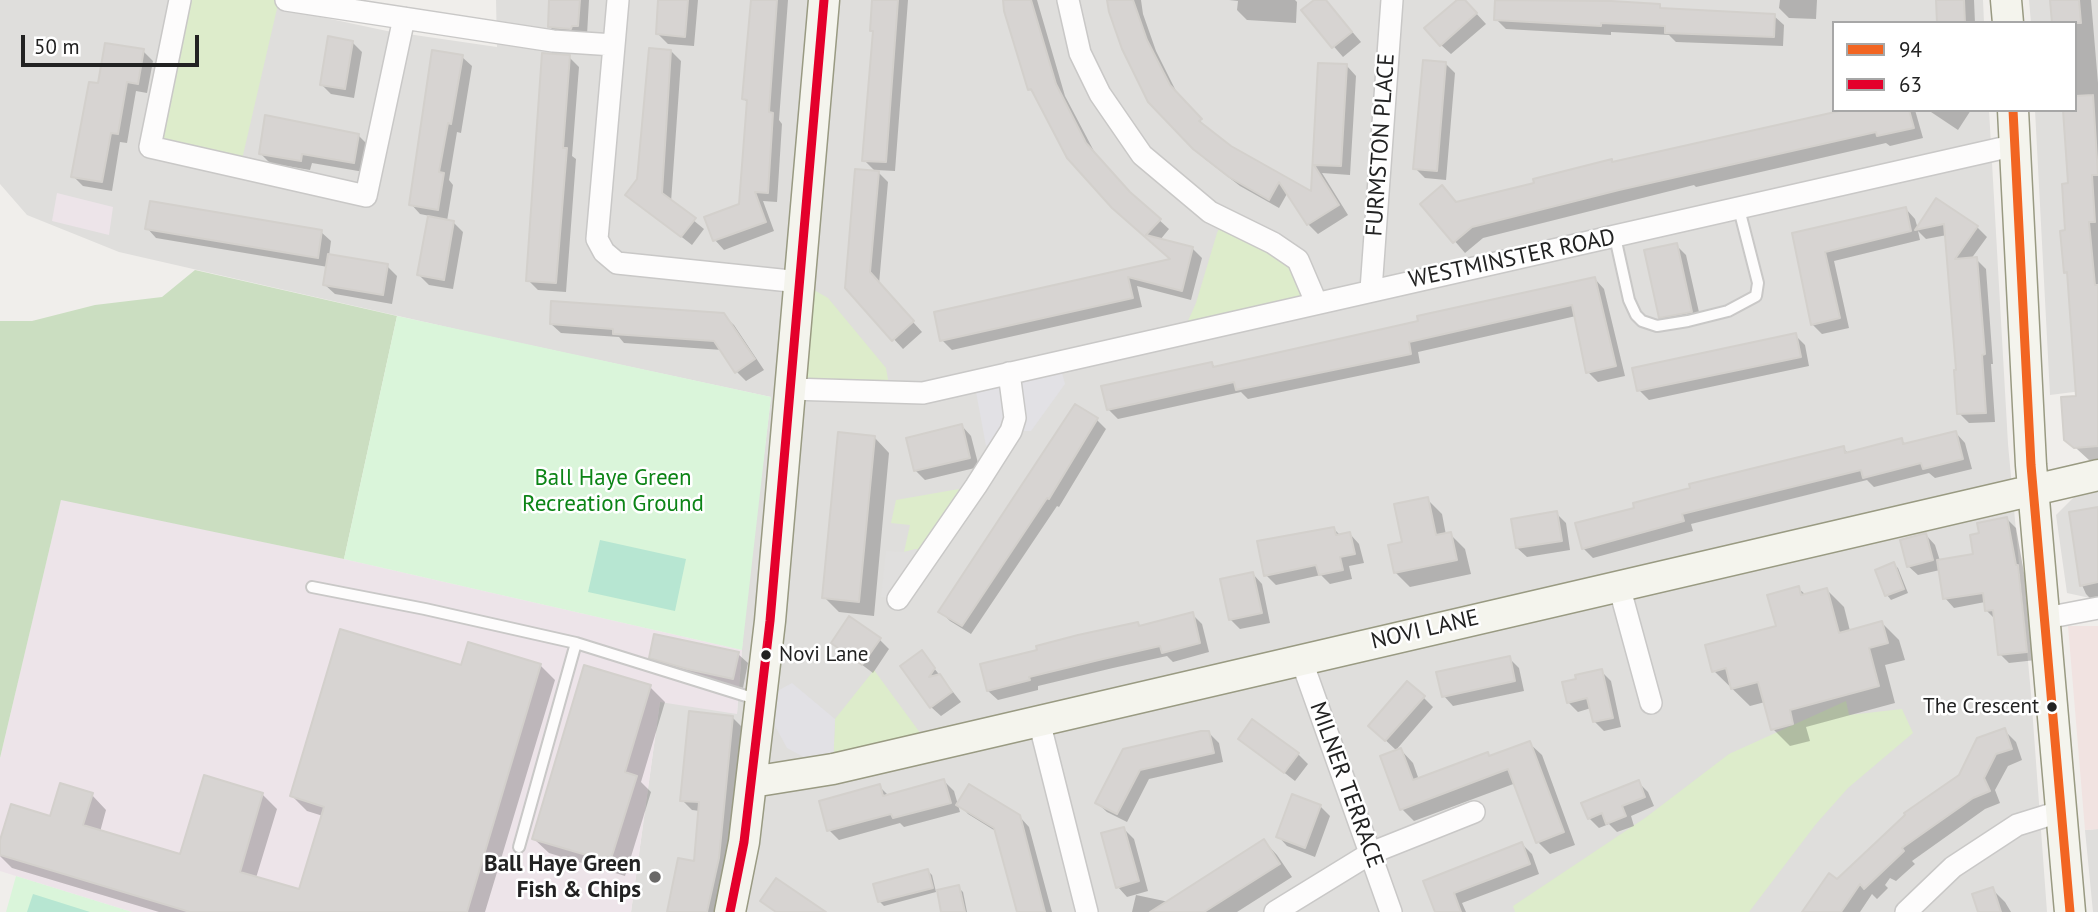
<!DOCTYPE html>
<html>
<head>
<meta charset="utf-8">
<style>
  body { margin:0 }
  #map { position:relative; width:2098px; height:912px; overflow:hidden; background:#f0eeeb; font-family:"PT Sans",sans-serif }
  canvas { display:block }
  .legend { position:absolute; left:1832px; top:21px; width:245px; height:91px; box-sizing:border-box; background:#fff; border:2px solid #a7a7a7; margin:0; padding:9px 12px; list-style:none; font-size:21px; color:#222 }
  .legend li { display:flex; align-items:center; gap:14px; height:35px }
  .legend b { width:35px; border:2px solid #a7a7a7 }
  .scale { position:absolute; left:21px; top:35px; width:178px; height:32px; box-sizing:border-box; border:4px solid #222; border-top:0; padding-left:9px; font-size:21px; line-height:24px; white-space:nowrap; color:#222; -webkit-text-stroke:5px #fff; paint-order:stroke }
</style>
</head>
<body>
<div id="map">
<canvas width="2098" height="912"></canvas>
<ul class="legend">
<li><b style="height:9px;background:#f26522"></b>94</li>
<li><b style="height:9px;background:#e4002b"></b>63</li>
</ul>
<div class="scale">50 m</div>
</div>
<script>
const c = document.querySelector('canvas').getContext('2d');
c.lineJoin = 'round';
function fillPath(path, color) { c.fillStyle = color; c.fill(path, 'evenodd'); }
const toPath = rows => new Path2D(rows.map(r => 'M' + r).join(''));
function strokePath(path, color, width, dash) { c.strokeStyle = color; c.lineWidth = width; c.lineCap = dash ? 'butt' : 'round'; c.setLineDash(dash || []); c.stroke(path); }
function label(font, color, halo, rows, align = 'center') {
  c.font = font + ' "PT Sans",sans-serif'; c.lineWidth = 5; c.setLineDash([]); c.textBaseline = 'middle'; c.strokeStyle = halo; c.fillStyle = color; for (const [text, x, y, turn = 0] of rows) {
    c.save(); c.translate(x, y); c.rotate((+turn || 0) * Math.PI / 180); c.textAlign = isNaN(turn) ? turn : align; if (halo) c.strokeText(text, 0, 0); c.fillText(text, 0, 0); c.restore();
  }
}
fillPath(toPath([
  [0,0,241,0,387,31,497,47,496,0,1983,0,1984,23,1834,23,1834,110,1989,110,2008,444,2031,694,2047,912,631,912,660,701,737,713,745,609,771,397,477,334,119,252,27,215,0,184],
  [2029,0,2098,0,2098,389,2050,395,2035,110,2075,110,2075,23,2031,23],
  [2098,490,2098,596,2090,598,2067,593,2056,515,2075,496],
  [2098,829,2098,912,2093,912,2085,830]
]), '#dfdedc');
fillPath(toPath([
  [2068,626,2098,626,2098,829,2085,830]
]), '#f1e3e1');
fillPath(toPath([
  [57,193,113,207,109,235,52,221],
  [61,499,344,559,742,650,737,714,660,702,631,912,132,912,16,876,0,871,0,758]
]), '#ede4e9');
fillPath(toPath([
  [180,0,279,0,240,168,150,147],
  [1224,218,1273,243,1316,302,1183,332,1196,303,1217,233],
  [800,282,828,298,886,368,890,391,790,389],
  [976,486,928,556,916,549,904,552,910,525,891,523,896,500],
  [874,670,929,745,833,769,835,719],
  [1846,701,1849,715,1902,709,1913,733,1848,788,1816,824,1749,912,1515,912,1513,906,1645,818,1729,754]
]), '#ddeccb');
fillPath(toPath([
  [195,270,397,316,344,559,61,500,0,758,0,321,32,321,95,305,162,297]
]), '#cbdec1');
fillPath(toPath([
  [397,316,771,397,742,650,344,559],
  [16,876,132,912,6,912]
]), '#daf5da');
fillPath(toPath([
  [600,540,686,559,675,611,588,592],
  [33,894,90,912,27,912]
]), '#b7e6d2');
fillPath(toPath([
  [916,549,928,556,898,599,881,597,886,551,904,552]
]), '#e0dfde');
fillPath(toPath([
  [1059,362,1065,384,1031,431,1011,431,986,446,974,381],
  [792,683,835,719,833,769,811,761,787,748,761,700]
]), '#e2e1e5');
fillPath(toPath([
  [551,0,589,0,587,35,559,36,549,26],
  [660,0,698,0,694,46,668,44,658,34],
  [753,0,788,0,779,120,782,124,777,202,763,201,774,231,724,250,715,240,706,218,741,205,748,103,744,99],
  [874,0,908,0,895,171,876,170,888,182,879,284,922,332,903,349,847,288,876,172,864,160,874,32],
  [1005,0,1037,0,1065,96,1096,155,1135,198,1169,229,1160,240,1192,248,1202,258,1191,300,1137,286,1142,307,952,350,942,340,1172,261,1124,218,1030,89],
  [1109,0,1141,0,1143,14,1156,51,1179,97,1209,131,1230,147,1313,194,1320,64,1347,66,1356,76,1350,175,1322,173,1348,215,1318,234,1308,224,1288,192,1279,208,1240,186,1205,159,1150,101],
  [1229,0,1295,0,1297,2,1296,23,1247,20,1237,10,1238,1],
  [1316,0,1325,0,1361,42,1343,57,1303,11],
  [1460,0,1464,0,1486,24,1451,54,1441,45],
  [1497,0,1659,5,1663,10,1774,16,1784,25,1783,46,1676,42,1669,35,1611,32,1611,35,1506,29,1496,19],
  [1780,0,1817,0,1816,19,1789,18,1779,8],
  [1938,0,1974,0,1975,23,1939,23],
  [2052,0,2091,0,2098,83,2098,460,2089,460,2066,439,2077,397,2069,275,2066,272,2075,110,2075,23],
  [352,42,362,52,354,98,331,94,322,85],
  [143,51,153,61,147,93,136,91,127,143,120,142,112,191,83,186,73,176,99,85],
  [671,51,681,61,671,202,704,229,692,245,628,195,639,180],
  [462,57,472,66,461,133,457,132,449,180,453,185,447,221,453,222,463,232,453,289,429,285,419,275,430,216,420,214,411,204],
  [569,57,579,67,572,156,576,159,566,292,538,290,528,280],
  [1445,63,1455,73,1446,180,1425,178,1415,168],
  [1868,110,1915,110,1923,138,1890,146,1886,143,1696,187,1694,185,1483,238,1465,253,1423,204,1457,203],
  [1928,110,1971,110,1958,130],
  [358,135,368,145,364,172,312,163,310,170,270,163,260,153],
  [1937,200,1977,227,1987,237,1971,259,1976,259,1986,269,1993,364,1991,364,1995,422,1969,423,1959,413,1947,235,1926,239,1918,231,1920,240,1834,261,1849,328,1822,334,1812,324,1794,234,1906,209,1915,219,1918,229],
  [147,228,321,232,331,241,329,256,387,266,397,276,392,304,335,294,325,285,328,267,156,238],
  [1676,245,1686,255,1701,321,1671,327,1661,317],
  [1595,279,1604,289,1625,376,1598,382,1588,372,1576,316,1418,352,1420,363,1248,399,1241,392,1118,419,1108,409,1212,364,1216,368,1326,344],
  [723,315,734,325,764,370,746,381,737,372,722,350,624,343,619,337,561,333,551,324],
  [1795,335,1805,345,1809,366,1649,400,1639,390],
  [1097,420,1106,429,1059,507,1057,506,971,634,950,621,941,612],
  [962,426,971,436,979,467,925,480,915,470],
  [1956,433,1965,443,1972,469,1935,478,1929,473,1874,487,1867,480,1691,524,1693,531,1593,558,1583,548,1636,510,1692,489,1843,448,1849,454,1901,440,1907,445],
  [875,438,889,453,874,616,839,612,824,597],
  [1427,499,1442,514,1446,535,1450,534,1465,549,1471,574,1410,587,1395,572,1404,544],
  [2098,509,2098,606,2086,594,2082,585],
  [1556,513,1566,523,1570,550,1527,557,1517,548],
  [2007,519,2016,528,2024,573,2026,575,2036,660,2009,663,2000,654,1996,620,1986,610,1985,602,1954,608,1945,598,1940,570,1918,575,1908,566,1926,535,1935,545,1940,561,1975,555,1981,535],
  [1334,529,1341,536,1350,534,1359,544,1364,563,1349,566,1352,579,1330,584,1321,575,1276,585,1266,575],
  [1893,564,1898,568,1908,593,1891,600,1887,595],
  [1253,574,1262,584,1270,623,1240,629,1230,619],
  [1798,588,1806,595,1827,590,1844,607,1850,631,1882,623,1899,640,1905,660,1885,665,1895,703,1806,727,1810,741,1790,746,1773,729,1765,702,1750,706,1714,671,1778,627],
  [1192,614,1202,624,1209,652,1173,662,1167,656,1113,668,1038,686,1038,690,998,700,988,691,1138,624,1141,627],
  [880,640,889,649,873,673,833,643],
  [922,653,961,702,941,716,931,707],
  [738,654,748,663,743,688,699,679,661,667,651,657],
  [1509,658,1519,668,1524,691,1453,706,1444,696],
  [540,665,555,680,485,912,159,912,12,868,0,856,0,846,92,795,106,810,100,832,181,856,262,794,277,809,256,878,300,891,323,816,307,811,292,796,462,668],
  [1601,671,1611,681,1621,727,1604,731,1594,721,1591,708,1578,712,1568,702],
  [650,687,665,702,641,782,651,792,625,876,549,853,534,839],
  [1423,697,1433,707,1396,750,1380,735],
  [732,717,742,727,728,869,719,912,668,912,696,863,700,811,692,810,682,800],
  [2004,730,2016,742,2022,760,2008,766,1995,790,2000,803,1985,809,1912,861,1915,864,1896,881,1890,878,1885,885,1888,888,1877,899,1872,894,1860,912,1804,912,1960,776],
  [1209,733,1219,743,1223,762,1149,779,1127,822,1107,812,1097,803,1124,751],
  [1240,738,1298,754,1308,764,1295,781],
  [1529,743,1542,755,1575,845,1550,854,1538,842,1516,783,1414,821,1402,809,1401,750,1413,763,1419,780,1487,754,1490,757],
  [944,781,954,791,960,812,904,827,900,823,839,840,829,830,879,786,889,796],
  [1638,782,1648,792,1654,806,1631,816,1634,826,1617,832,1609,824,1599,828,1589,818],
  [959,804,1019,816,1029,827,1052,912,1018,912,997,832,968,814],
  [1320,806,1330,816,1315,857,1287,846,1278,836],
  [1124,829,1134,839,1148,891,1127,897,1118,887],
  [1264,841,1277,855,1292,877,1237,912,1132,912,1136,895,1169,902],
  [1522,844,1532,854,1539,874,1462,903,1466,912,1437,912,1426,882],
  [928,871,932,875,936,892,884,906,880,902],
  [958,887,963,892,967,912,943,912],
  [1992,889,2005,902,2011,912,1980,912]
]), '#0003');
const building = toPath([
  [549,0,580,0,578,26,572,26,571,29,548,27,549,0],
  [658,0,688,0,685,37,656,34,658,0],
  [751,0,777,0,769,112,773,113,768,193,755,192,766,222,713,241,704,217,739,204,747,100,742,99,751,0],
  [872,0,898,0,886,162,862,161,873,31,870,31,872,0],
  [1003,0,1031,0,1056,84,1086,143,1130,192,1161,219,1146,235,1193,247,1182,291,1128,277,1133,298,940,341,934,312,1170,259,1112,208,1067,158,1031,89,1028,90,1004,11,1003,0],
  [1107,0,1133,0,1147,40,1170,85,1202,119,1199,121,1231,146,1311,191,1318,63,1347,64,1341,166,1314,165,1339,205,1307,225,1279,182,1269,200,1229,177,1193,149,1148,102,1122,49,1109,12,1107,0],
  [1314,0,1326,0,1352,32,1332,48,1301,10,1314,0],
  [1457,0,1465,0,1477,13,1440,46,1424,28,1457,0],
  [1495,0,1611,1,1660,4,1660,8,1775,14,1774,37,1665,33,1665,26,1601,23,1601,26,1494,20,1495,0],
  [1936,0,1964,0,1965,23,1937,23,1936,0],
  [2050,0,2079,0,2081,23,2052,23,2050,0],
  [328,36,353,41,345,89,320,85,328,36],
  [105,43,144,49,138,84,127,82,118,134,111,133,102,182,71,177,89,82,98,83,105,43],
  [649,48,671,50,662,193,696,218,681,237,625,195,637,179,649,48],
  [432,50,463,55,451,124,448,123,439,172,444,173,438,210,409,205,432,50],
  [542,53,570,55,563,148,567,148,556,283,526,281,542,53],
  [1423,60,1446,62,1437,171,1413,169,1423,60],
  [2093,95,2098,175,2092,175,2095,222,2089,222,2095,285,2098,285,2098,446,2074,448,2064,440,2061,397,2076,396,2067,272,2064,273,2060,231,2065,230,2062,184,2068,183,2063,110,2075,110,2075,96,2093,95],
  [1844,110,1909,110,1914,128,1877,136,1876,132,1619,190,1472,227,1453,243,1420,204,1442,185,1456,202,1534,183,1533,179,1612,159,1612,162,1844,110],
  [265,115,359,134,354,163,302,154,301,161,259,154,265,115],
  [855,169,879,171,870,272,914,321,892,341,845,288,855,169],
  [1936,198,1978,226,1955,259,1977,257,1985,354,1982,355,1986,413,1957,414,1954,370,1956,370,1944,224,1915,230,1936,198],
  [150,201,322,230,318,258,145,229,150,201],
  [1906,207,1911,231,1825,252,1840,318,1811,325,1792,233,1906,207],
  [428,216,454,221,444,280,417,275,428,216],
  [1677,243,1692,312,1659,318,1644,250,1677,243],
  [328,254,388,264,383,295,323,285,328,254],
  [1595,277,1616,366,1586,373,1572,305,1409,342,1411,354,1236,390,1234,382,1107,410,1101,386,1212,362,1213,367,1325,342,1418,321,1417,316,1595,277],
  [551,301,724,313,755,359,735,373,714,341,613,334,613,329,550,324,551,301],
  [1796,333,1801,357,1637,391,1632,368,1796,333],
  [1075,404,1098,418,1049,499,1047,498,962,626,938,612,1075,404],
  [962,424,970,458,914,471,906,438,962,424],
  [1956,431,1963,459,1923,469,1921,463,1863,478,1861,470,1682,514,1684,521,1582,549,1575,523,1634,508,1633,503,1690,488,1689,484,1844,446,1845,453,1902,438,1903,444,1956,431],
  [838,432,875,436,859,602,822,598,838,432],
  [1428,497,1436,535,1451,532,1457,560,1394,573,1388,545,1402,542,1394,504,1428,497],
  [2098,507,2098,582,2080,586,2069,512,2098,507],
  [1557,511,1562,541,1516,548,1511,519,1557,511],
  [2007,517,2016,565,2018,565,2027,652,1998,655,1993,610,1985,611,1983,593,1943,599,1937,560,1973,554,1970,535,1979,533,1977,523,2007,517],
  [1334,527,1336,535,1350,532,1355,554,1340,557,1343,570,1319,575,1316,565,1264,576,1257,541,1334,527],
  [1926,533,1933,560,1907,567,1900,540,1926,533],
  [1894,562,1904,589,1885,596,1875,570,1894,562],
  [1253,572,1262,613,1229,620,1220,579,1253,572],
  [1799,586,1801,595,1827,588,1839,633,1882,621,1888,643,1869,648,1879,686,1790,710,1793,724,1771,730,1758,682,1731,689,1726,668,1712,672,1705,645,1776,626,1767,595,1799,586],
  [1193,612,1200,643,1162,653,1160,646,1103,659,1029,677,1030,680,987,691,980,664,1037,650,1036,646,1078,635,1138,622,1139,626,1193,612],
  [849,616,881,638,862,665,831,643,849,616],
  [340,629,461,665,468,642,541,664,467,912,190,912,0,855,0,840,11,804,50,816,60,783,93,793,83,825,180,854,204,775,263,793,240,872,299,889,324,807,290,796,340,629],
  [654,634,739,652,733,679,687,669,649,658,654,634],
  [922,650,935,668,929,677,940,674,952,692,930,708,900,666,922,650],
  [1510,656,1515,681,1442,697,1436,672,1510,656],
  [584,665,651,685,625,772,637,776,610,862,532,839,584,665],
  [1602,669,1613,718,1593,722,1587,698,1567,703,1562,682,1576,679,1575,675,1602,669],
  [1407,681,1425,696,1385,741,1368,726,1407,681],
  [689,711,733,716,719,858,707,912,667,912,678,858,694,861,699,802,680,801,689,711],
  [1252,719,1299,753,1284,773,1238,739,1252,719],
  [2005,728,2012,749,1996,754,1984,778,1990,791,1973,798,1902,848,1904,851,1864,889,1860,884,1841,912,1802,912,1829,873,1837,879,1905,815,1904,813,1959,775,1977,738,2005,728],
  [1201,731,1209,731,1214,753,1140,770,1117,814,1095,803,1123,749,1201,731],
  [1530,741,1564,832,1536,843,1508,769,1400,810,1380,756,1401,748,1413,780,1488,752,1489,756,1530,741],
  [944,779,951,803,893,818,891,814,827,831,819,801,880,784,883,796,944,779],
  [1639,780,1645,797,1622,806,1626,816,1606,824,1602,813,1588,819,1581,803,1639,780],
  [969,784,1020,815,1045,912,1017,912,994,828,956,805,969,784],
  [1292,794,1321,805,1305,848,1276,837,1292,794],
  [1124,827,1139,881,1116,888,1101,833,1124,827],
  [1264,839,1280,864,1204,912,1150,912,1264,839],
  [1522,842,1530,864,1454,893,1461,912,1435,912,1423,881,1522,842],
  [928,869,933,888,878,902,873,884,928,869],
  [776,878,826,912,776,912,760,901,776,878],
  [959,885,965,912,941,912,937,890,959,885],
  [1993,887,2001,912,1978,912,1972,894,1993,887]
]);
fillPath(building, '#d7d4d2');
strokePath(building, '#d3d0cc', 2);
const lane = toPath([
  [1615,237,1629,300,1636,315,1642,321,1657,326,1688,321,1728,311,1756,296,1758,283,1739,209],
  [312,587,425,609,576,643],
  [519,847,576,643,759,700]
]);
const street = toPath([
  [180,0,150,147,366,196,404,18],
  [286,0,553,41,614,45],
  [618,0,597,239,604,252,617,263,800,282],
  [1068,0,1080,53,1100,94,1142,155,1210,212,1273,243,1298,260,1316,302],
  [1371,290,1392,0],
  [790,389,923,393,2016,145],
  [1619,586,1651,703],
  [898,599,976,486,1011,431,1015,418,1009,373],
  [2046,618,2098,608],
  [1301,659,1391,912],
  [1039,721,1087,912],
  [1275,912,1371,853,1474,812],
  [1906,912,1953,867,2017,825,2062,811]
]);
const secondary = toPath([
  [2006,0,2008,23],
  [2013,110,2031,465,2070,912],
  [752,782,833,769,2098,475],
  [730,912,744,842,770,621,824,0]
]);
strokePath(lane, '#c9c8c7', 14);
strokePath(street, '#c9c8c7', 24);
strokePath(secondary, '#999a82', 33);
strokePath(lane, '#fdfcfc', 10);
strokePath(street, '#fdfcfc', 21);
strokePath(secondary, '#f4f4ed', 30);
strokePath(toPath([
  [2013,110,2031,465,2070,912]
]), '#f26522', 9);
strokePath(toPath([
  [730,912,744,842,770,621,824,0]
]), '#e4002b', 9);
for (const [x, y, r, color] of [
  [766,655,6,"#222"],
  [2052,707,6,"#222"],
  [655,877,7,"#6a6968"]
]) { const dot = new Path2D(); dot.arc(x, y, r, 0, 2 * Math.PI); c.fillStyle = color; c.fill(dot); strokePath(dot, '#fff', 2.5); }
label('21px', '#222', '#fff', [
  ["Novi Lane",779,655],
  ["The Crescent",2039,707,"right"]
], 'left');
label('23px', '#222', '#fff', [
  ["FURMSTON PLACE",1381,145,-86],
  ["WESTMINSTER ROAD",1512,259,-12],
  ["NOVI LANE",1425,630,-13],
  ["MILNER TERRACE",1346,785,70]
]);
label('23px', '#0c8416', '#fff', [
  ["Ball Haye Green",613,478],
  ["Recreation Ground",613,504]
]);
label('bold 23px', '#222', '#fff', [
  ["Ball Haye Green",641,864],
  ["Fish & Chips",641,890]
], 'right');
</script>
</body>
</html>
